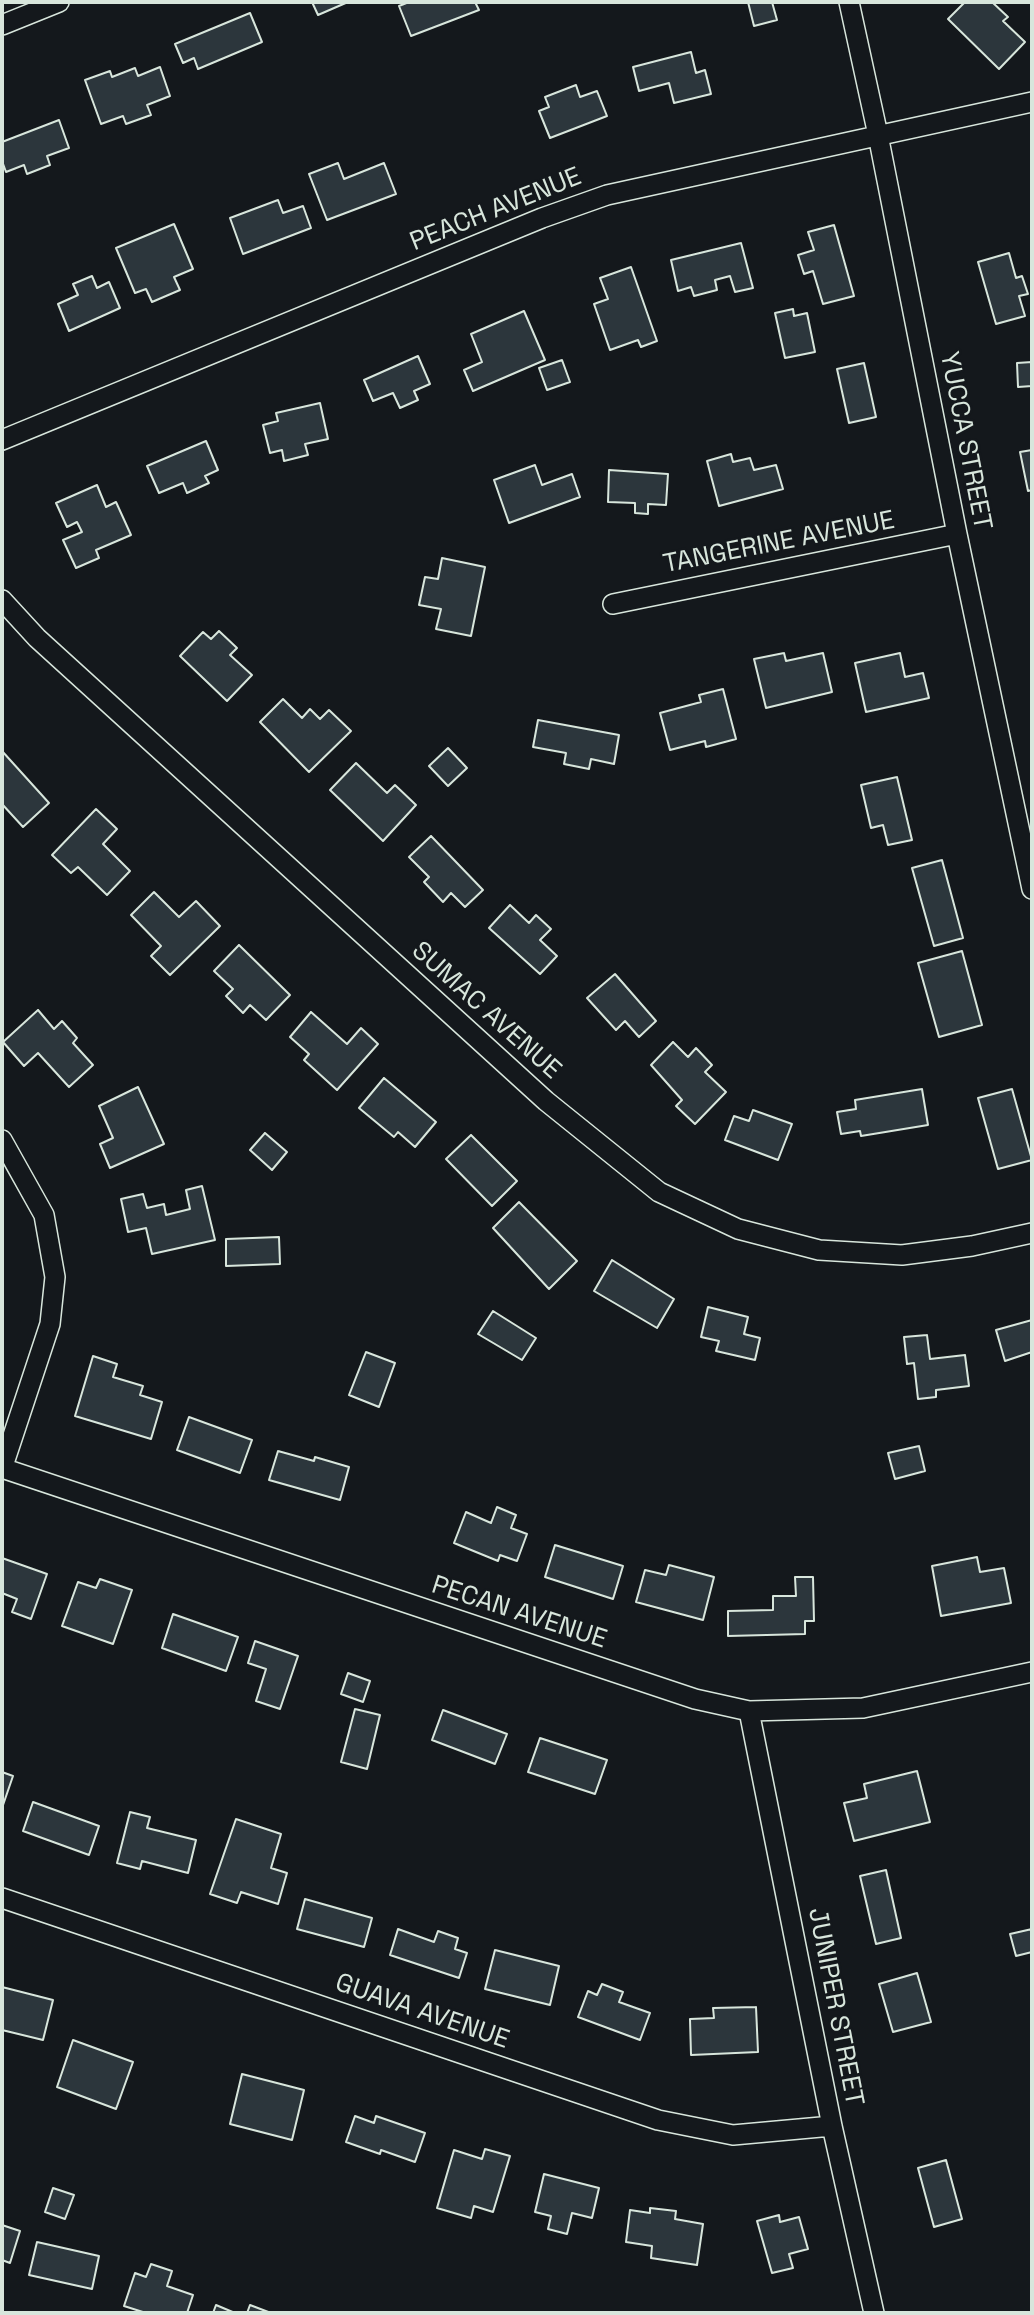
<!DOCTYPE html>
<html>
<head>
<meta charset="utf-8">
<style>
  body { margin:0 }
  #map { position:relative; width:1034px; height:2315px; overflow:hidden; background:#14181c; font-family:"Space Grotesk",sans-serif }
  canvas { display:block }
  .frame { position:absolute; inset:0; border:4px solid #d8e6dc; pointer-events:none }
</style>
</head>
<body>
<div id="map">
<canvas width="1034" height="2315"></canvas>
<div class="frame"></div>
</div>
<script>
const c = document.querySelector('canvas').getContext('2d');
c.lineJoin = 'round';
function fillPath(path, color) { c.fillStyle = color; c.fill(path, 'evenodd'); }
const toPath = rows => new Path2D(rows.map(r => 'M' + r).join(''));
function strokePath(path, color, width, dash) { c.strokeStyle = color; c.lineWidth = width; c.lineCap = dash ? 'butt' : 'round'; c.setLineDash(dash || []); c.stroke(path); }
function label(font, color, halo, rows, align = 'center') {
  c.font = font + ' "Space Grotesk",sans-serif'; c.lineWidth = 5; c.setLineDash([]); c.textBaseline = 'middle'; c.strokeStyle = halo; c.fillStyle = color; for (const [text, x, y, turn = 0] of rows) {
    c.save(); c.translate(x, y); c.rotate((+turn || 0) * Math.PI / 180); c.textAlign = isNaN(turn) ? turn : align; if (halo) c.strokeText(text, 0, 0); c.fillText(text, 0, 0); c.restore();
  }
}
const building = toPath([
  [312,2,348,2,318,15,312,2],
  [409,2,475,2,479,10,411,36,399,6,409,2],
  [748,2,772,2,777,20,754,26,748,2],
  [965,2,992,2,1008,17,1003,21,1025,42,999,69,948,19,965,2],
  [250,13,262,42,198,69,194,58,183,63,175,44,250,13],
  [691,52,696,73,705,70,711,94,674,103,669,83,639,91,633,67,691,52],
  [160,67,170,96,147,105,151,115,126,124,123,116,101,124,85,80,110,71,112,77,135,68,138,76,160,67],
  [576,85,580,97,597,91,607,116,550,138,539,111,549,107,545,97,576,85],
  [59,120,69,148,47,156,50,165,27,174,24,165,6,172,2,161,2,142,59,120],
  [338,163,344,179,384,163,396,194,327,220,309,174,338,163],
  [278,200,283,213,303,206,311,228,243,254,230,218,278,200],
  [174,224,193,269,174,277,180,290,152,302,146,289,135,293,116,248,174,224],
  [834,225,854,296,823,304,813,271,804,274,798,255,814,250,808,232,834,225],
  [741,243,753,288,735,292,730,276,715,280,717,290,694,296,691,287,678,291,671,260,741,243],
  [1009,253,1016,278,1022,276,1028,294,1019,296,1025,316,996,324,978,262,1009,253],
  [631,267,657,341,641,347,638,340,610,350,594,304,608,299,600,278,631,267],
  [92,276,97,288,109,282,120,308,69,331,58,304,78,295,73,284,92,276],
  [793,309,794,316,807,313,815,352,785,358,775,313,793,309],
  [524,311,545,360,473,391,464,370,482,362,471,334,524,311],
  [418,356,430,384,414,391,418,400,400,408,393,393,373,401,364,380,418,356],
  [562,360,570,382,547,390,539,368,562,360],
  [1032,362,1032,386,1018,387,1017,363,1032,362],
  [864,363,876,417,849,423,837,369,864,363],
  [320,403,328,439,305,444,308,455,284,461,282,450,270,453,263,425,278,421,276,413,320,403],
  [206,441,218,470,205,476,209,483,187,493,183,483,159,493,147,466,206,441],
  [1032,450,1032,490,1028,491,1020,452,1032,450],
  [731,454,733,462,750,458,754,470,776,465,783,489,719,506,707,461,731,454],
  [535,465,542,485,572,474,580,497,509,523,494,480,535,465],
  [609,470,668,474,666,505,648,504,648,514,635,513,635,503,608,502,609,470],
  [97,485,106,507,116,502,131,535,96,550,99,558,76,568,63,540,82,532,77,522,67,527,56,503,97,485],
  [442,558,485,567,471,636,436,629,441,609,419,605,425,577,438,579,442,558],
  [219,631,237,648,230,655,252,675,227,701,180,656,203,632,211,639,219,631],
  [784,653,786,661,823,653,832,692,766,708,754,659,784,653],
  [900,653,905,677,923,673,929,698,866,712,855,663,900,653],
  [723,689,736,739,706,747,705,741,670,750,660,713,701,702,699,695,723,689],
  [283,699,302,718,310,709,320,719,329,710,351,731,309,772,260,722,283,699],
  [538,720,619,735,614,764,591,759,589,769,564,764,566,753,533,747,538,720],
  [448,748,467,768,448,786,429,766,448,748],
  [2,751,49,803,23,827,2,804,2,751],
  [356,763,387,793,395,785,416,805,383,841,330,790,356,763],
  [897,777,912,840,888,845,883,825,871,828,861,785,897,777],
  [96,809,117,829,103,844,130,871,107,895,78,867,71,873,52,855,96,809],
  [431,836,483,890,465,907,451,893,443,902,424,882,429,877,409,857,431,836],
  [942,860,963,938,934,946,912,868,942,860],
  [154,892,179,917,196,901,220,926,170,975,151,956,161,946,131,915,154,892],
  [510,905,529,923,536,915,551,929,540,940,557,956,540,974,489,928,510,905],
  [239,945,290,995,266,1020,250,1005,243,1013,226,996,233,989,214,971,239,945],
  [962,951,982,1025,939,1037,918,963,962,951],
  [615,974,656,1021,639,1037,625,1021,616,1030,587,998,615,974],
  [38,1010,54,1029,62,1021,77,1038,73,1043,93,1065,69,1087,38,1053,24,1066,3,1042,38,1010],
  [311,1012,347,1044,361,1028,378,1044,337,1090,304,1060,309,1054,290,1037,311,1012],
  [673,1042,688,1057,696,1048,712,1065,705,1072,726,1092,695,1124,676,1106,682,1100,651,1065,673,1042],
  [384,1078,436,1122,415,1147,398,1132,394,1137,359,1108,384,1078],
  [138,1087,164,1144,110,1168,100,1144,113,1138,99,1106,138,1087],
  [922,1089,928,1125,861,1136,860,1131,841,1134,837,1112,856,1109,855,1100,922,1089],
  [1012,1089,1032,1160,998,1169,978,1098,1012,1089],
  [753,1110,792,1124,778,1160,725,1140,734,1116,749,1121,753,1110],
  [265,1133,287,1152,272,1170,250,1150,265,1133],
  [471,1135,517,1181,492,1206,446,1159,471,1135],
  [202,1186,215,1240,152,1254,146,1228,128,1232,121,1199,143,1194,147,1208,164,1204,166,1215,190,1209,186,1190,202,1186],
  [519,1202,577,1261,549,1289,493,1228,519,1202],
  [279,1237,280,1264,226,1266,226,1239,279,1237],
  [612,1260,674,1299,657,1328,594,1291,612,1260],
  [708,1307,748,1317,744,1334,760,1338,755,1360,716,1351,719,1341,701,1337,708,1307],
  [493,1311,536,1338,522,1360,478,1334,493,1311],
  [1032,1320,1032,1352,1005,1361,996,1330,1032,1320],
  [927,1335,930,1359,965,1355,969,1386,936,1390,936,1397,918,1399,914,1363,907,1364,904,1337,927,1335],
  [366,1352,395,1363,379,1407,349,1395,366,1352],
  [93,1356,117,1364,113,1377,143,1386,140,1395,162,1402,151,1439,75,1416,93,1356],
  [189,1417,252,1440,240,1473,177,1450,189,1417],
  [919,1446,925,1471,895,1479,888,1453,919,1446],
  [278,1451,314,1461,315,1457,349,1467,340,1500,269,1480,278,1451],
  [497,1507,516,1515,511,1528,527,1534,517,1561,500,1555,498,1561,454,1543,466,1512,491,1523,497,1507],
  [555,1545,623,1566,613,1599,545,1577,555,1545],
  [977,1557,980,1572,1004,1568,1011,1603,941,1616,932,1566,977,1557],
  [2,1558,47,1574,31,1619,12,1612,17,1599,2,1593,2,1558],
  [669,1565,714,1577,703,1620,636,1602,645,1570,666,1575,669,1565],
  [795,1577,813,1577,814,1621,805,1621,805,1634,728,1636,728,1611,773,1610,773,1596,796,1596,795,1577],
  [100,1579,132,1590,113,1644,62,1626,78,1582,96,1588,100,1579],
  [173,1614,238,1637,226,1671,162,1648,173,1614],
  [255,1641,298,1656,280,1709,256,1701,266,1669,248,1663,255,1641],
  [348,1673,370,1681,363,1702,341,1694,348,1673],
  [355,1709,380,1715,367,1769,341,1762,355,1709],
  [443,1710,507,1734,495,1764,432,1740,443,1710],
  [540,1738,607,1760,595,1794,528,1772,540,1738],
  [917,1771,930,1822,854,1841,844,1803,867,1798,864,1784,917,1771],
  [2,1772,13,1776,2,1808,2,1772],
  [33,1802,99,1826,89,1855,23,1831,33,1802],
  [130,1812,150,1817,147,1828,196,1840,188,1873,142,1861,140,1869,117,1863,130,1812],
  [236,1819,281,1834,271,1868,287,1873,278,1904,241,1892,237,1903,210,1894,236,1819],
  [886,1870,901,1938,876,1944,860,1876,886,1870],
  [305,1899,372,1918,364,1947,297,1929,305,1899],
  [398,1929,434,1942,438,1931,458,1938,455,1949,467,1953,459,1978,390,1955,398,1929],
  [1032,1929,1032,1952,1016,1956,1010,1934,1032,1929],
  [495,1950,559,1966,550,2005,485,1989,495,1950],
  [917,1973,931,2022,893,2032,879,1984,917,1973],
  [602,1984,623,1992,619,2002,650,2013,640,2040,578,2017,588,1991,597,1995,602,1984],
  [2,1987,53,2000,43,2040,2,2030,2,1987],
  [756,2007,758,2052,691,2055,690,2019,714,2018,713,2008,756,2007],
  [73,2040,133,2062,116,2109,57,2087,73,2040],
  [242,2074,304,2090,292,2140,230,2124,242,2074],
  [355,2116,374,2123,376,2116,425,2133,415,2162,381,2150,380,2154,346,2142,355,2116],
  [485,2149,510,2156,493,2212,474,2206,471,2218,437,2208,454,2150,482,2159,485,2149],
  [946,2160,962,2219,934,2227,918,2168,946,2160],
  [544,2174,599,2188,592,2218,572,2213,567,2234,548,2229,551,2216,535,2212,544,2174],
  [53,2188,74,2195,65,2219,45,2212,53,2188],
  [650,2208,676,2211,675,2219,703,2224,697,2265,651,2258,652,2246,626,2242,630,2210,650,2213,650,2208],
  [779,2215,780,2222,799,2217,808,2249,789,2254,793,2268,772,2273,757,2221,779,2215],
  [2,2225,20,2231,10,2263,2,2260,2,2225],
  [37,2242,99,2256,92,2289,29,2275,37,2242],
  [151,2264,172,2271,167,2286,193,2295,187,2313,146,2313,124,2306,135,2273,146,2277,151,2264],
  [216,2305,235,2313,213,2313,216,2305],
  [250,2305,271,2313,247,2313,250,2305]
]);
fillPath(building, '#2c363c');
strokePath(building, '#d8e6dc', 2);
const minor = toPath([
  [849,2,878,135,957,534,1032,889],
  [2,25,59,2],
  [2,440,542,218,607,195,1032,102],
  [2,600,37,638,546,1101,659,1192,738,1229,819,1250,902,1255,972,1246,1032,1233],
  [613,604,957,534],
  [2,1140,44,1215,55,1277,50,1324,2,1469],
  [2,1468,695,1699,749,1711,863,1708,1032,1672],
  [749,1711,832,2126,874,2313],
  [2,1898,658,2120,733,2135,832,2126]
]);
strokePath(minor, '#d8e6dc', 22);
strokePath(minor, '#14181c', 19);
label('26px', '#d8e6dc', '#14181c', [
  ["PEACH AVENUE",496,210,-22],
  ["YUCCA STREET",965,441,79],
  ["TANGERINE AVENUE",779,543,-11],
  ["SUMAC AVENUE",486,1011,42],
  ["PECAN AVENUE",519,1613,18],
  ["JUNIPER STREET",835,2007,79],
  ["GUAVA AVENUE",422,2012,19]
]);
</script>
</body>
</html>
